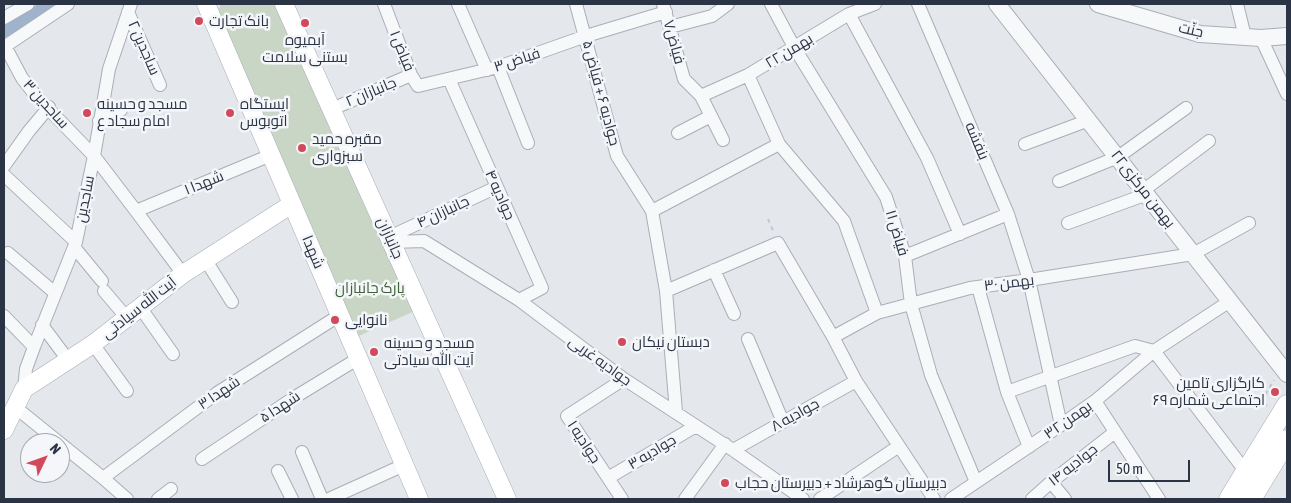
<!DOCTYPE html>
<html>
<head>
<meta charset="utf-8">
<style>
  body { margin:0 }
  #map { position:relative; width:1291px; height:503px; overflow:hidden; background:#e4e7ec; font-family:"Asap Condensed",sans-serif }
  canvas { display:block }
  .frame { position:absolute; inset:0; border:5px solid #2b3445; pointer-events:none }
  .north { position:absolute; left:20px; top:433px; width:50px; height:50px; box-sizing:border-box; background:#f4f6f9; border:1px solid #a4a8b1; border-radius:50%; rotate:48deg; font-size:14px; font-weight:700; line-height:20px; text-align:center; color:#2b3445 }
  .north::after { content:''; display:block; margin:auto; width:18px; height:22px; background:#d1495b; clip-path:polygon(50% 0,100% 100%,50% 72%,0 100%) }
  .scale { position:absolute; left:1108px; top:460px; width:82px; height:22px; box-sizing:border-box; border:2px solid #2b3445; border-top:0; padding-left:6px; font-size:15px; line-height:18px; white-space:nowrap; color:#2b3445; -webkit-text-stroke:4px #f4f6f9; paint-order:stroke }
</style>
</head>
<body>
<div id="map">
<canvas width="1291" height="503"></canvas>
<div class="frame"></div>
<div class="north">N</div>
<div class="scale">50 m</div>
</div>
<script>
const c = document.querySelector('canvas').getContext('2d');
c.lineJoin = 'round';
function fillPath(path, color) { c.fillStyle = color; c.fill(path, 'evenodd'); }
const toPath = rows => new Path2D(rows.map(r => 'M' + r).join(''));
function strokePath(path, color, width, dash) { c.strokeStyle = color; c.lineWidth = width; c.lineCap = dash ? 'butt' : 'round'; c.setLineDash(dash || []); c.stroke(path); }
function label(font, color, halo, rows, align = 'center') {
  c.font = font + ' "Asap Condensed",Cairo,sans-serif'; c.lineWidth = 5; c.setLineDash([]); c.textBaseline = 'middle'; c.strokeStyle = halo; c.fillStyle = color; for (const [text, x, y, turn = 0] of rows) {
    c.save(); c.translate(x, y); c.rotate((+turn || 0) * Math.PI / 180); c.textAlign = isNaN(turn) ? turn : align; if (halo) c.strokeText(text, 0, 0); c.fillText(text, 0, 0); c.restore();
  }
}
fillPath(toPath([
  [221,4,275,4,419,309,352,339,217,13]
]), '#c9d6c5');
strokePath(toPath([
  [4,32,48,4]
]), '#9fb4cc', 11);
const minor = toPath([
  [384,4,411,75,418,86,498,67,586,36,666,12],
  [458,4,487,70],
  [576,4,617,156,652,211,666,291,676,412],
  [663,4,684,79,701,96,723,140],
  [771,4,794,47,886,197,905,256,911,304,931,375,976,482],
  [918,4,1008,214,1029,280,1061,425],
  [1237,4,1245,37],
  [128,12,160,85],
  [849,14,927,158,960,234],
  [4,18,28,4],
  [670,27,712,16,728,4],
  [1261,38,1287,94],
  [5,46,22,78,36,96,94,156,136,211,183,274],
  [4,47,68,4],
  [498,67,528,143],
  [748,75,779,144,844,221,877,313],
  [449,79,542,288,519,300],
  [701,96,748,75,849,14,875,4],
  [332,109,411,75],
  [99,121,121,110],
  [678,133,711,116],
  [1025,144,1089,120],
  [4,166,29,131,49,107],
  [4,175,76,242],
  [1059,181,1118,157,1186,108],
  [1144,190,1209,141],
  [136,211,271,155],
  [652,211,779,144],
  [1068,223,1147,194],
  [389,237,497,187],
  [392,242,424,241,519,300,624,379,733,450,803,499],
  [74,247,102,281],
  [8,253,55,293],
  [905,256,1008,214],
  [205,259,232,302],
  [714,270,734,314],
  [978,287,1007,392,1029,447],
  [104,291,127,318],
  [666,291,778,243,833,337,856,381,934,499],
  [140,307,173,354],
  [4,316,34,347],
  [42,325,68,360],
  [833,337,877,313,970,288,1029,280,1193,254,1249,223],
  [748,339,783,422],
  [93,344,127,391],
  [24,389,26,369,34,347,76,242,94,156,109,69,131,4],
  [1007,392,1135,346,1154,351,1246,472],
  [1095,401,1159,499],
  [15,407,103,478,127,499],
  [733,450,856,381],
  [302,452,322,499],
  [202,459,295,397,359,358],
  [278,471,292,499],
  [103,478,217,393,340,315],
  [608,478,696,426],
  [1051,482,1065,499],
  [158,499,171,489],
  [329,499,404,465],
  [622,499,567,416,624,379],
  [685,499,725,444],
  [820,499,899,446],
  [951,499,1061,425,1095,401,1154,351,1230,301],
  [1032,499,1051,482,1115,432]
]);
const tertiary = toPath([
  [997,4,1287,374],
  [1098,4,1200,34,1261,38,1287,36]
]);
const secondary = toPath([
  [206,4,419,499],
  [284,4,507,499],
  [4,430,24,389,93,344,183,274,292,204]
]);
const primary = toPath([
  [1229,499,1287,405],
  [1251,499,1287,440]
]);
strokePath(minor, '#a9aeb7', 14);
strokePath(tertiary, '#a9aeb7', 18);
strokePath(secondary, '#a9aeb7', 19);
strokePath(primary, '#a3abb8', 21);
strokePath(toPath([
  [768,219,774,233],
  [1267,406,1261,402,1274,380]
]), '#c2c5cb', 2, [4, 4]);
strokePath(minor, '#f7f8fa', 12);
strokePath(tertiary, '#f7f8fa', 16);
strokePath(secondary, '#fff', 18);
strokePath(primary, '#fff', 20);
for (const [x, y, r, color] of [
  [199,21,5,"#d1495b"],
  [305,23,5,"#d1495b"],
  [87,113,5,"#d1495b"],
  [230,113,5,"#d1495b"],
  [302,148,5,"#d1495b"],
  [335,320,5,"#d1495b"],
  [622,342,5,"#d1495b"],
  [374,352,5,"#d1495b"],
  [1275,392,5,"#d1495b"],
  [725,483,5,"#d1495b"]
]) { const dot = new Path2D(); dot.arc(x, y, r, 0, 2 * Math.PI); c.fillStyle = color; c.fill(dot); strokePath(dot, '#f4f6f9', 2); }
label('15px', '#2b3445', '#f4f6f9', [
  ["بانک تجارت",209,21],
  ["آبمیوه",305,40,"center"],
  ["بستنی سلامت",305,57,"center"],
  ["مسجد و حسینه",97,104],
  ["امام سجاد ع",97,121],
  ["ایستگاه",240,104],
  ["اتوبوس",240,121],
  ["مقبره حمید",312,139],
  ["سبزواری",312,156],
  ["نانوایی",345,320],
  ["دبستان نیکان",632,342],
  ["مسجد و حسینه",384,343],
  ["آیت الله سیادتی",384,360],
  ["کارگزاری تامین",1265,383,"right"],
  ["اجتماعی شماره ۶۹",1265,400,"right"],
  ["دبیرستان گوهرشاد + دبیرستان حجاب",735,483]
], 'left');
label('15px', '#2b3445', '#f4f6f9', [
  ["جنّت",1191,30,13],
  ["فیاض۷",674,42,75],
  ["ساجدین ۲",144,48,66],
  ["فیاض ۱",402,51,68],
  ["بهمن ۲۲",789,51,-31],
  ["فیاض ۳",517,60,-18],
  ["جانبازان ۲",371,92,-23],
  ["جوادیه ۶ + فیاض ۵",601,93,75],
  ["ساجدین ۳",46,104,48],
  ["بنفشه",977,141,67],
  ["شهدا ۱",204,183,-22],
  ["۲۲بهمن مرکزی",1143,189,52],
  ["جوادیه ۴",500,195,66],
  ["ساجدین",85,199,-79],
  ["جانبازان ۴",443,212,-25],
  ["فیاض ۱۱",897,233,73],
  ["جانبازان",390,238,66],
  ["شهدا",313,252,67],
  ["بهمن ۳۰",1009,283,-7],
  ["آیت الله سیادتی",139,308,-38],
  ["جوادیه غربی",600,361,36],
  ["شهدا ۳",219,393,-34],
  ["شهدا ۵",280,407,-33],
  ["جوادیه ۸",795,415,-29],
  ["بهمن ۳۲",1068,420,-35],
  ["جوادیه ۱",584,442,57],
  ["جوادیه ۳",652,452,-31],
  ["جوادیه ۱۴",1073,465,-38]
]);
label('15px', '#3f6138', '#f4f6f9', [
  ["پارک جانبازان",370,288]
]);
</script>
</body>
</html>
